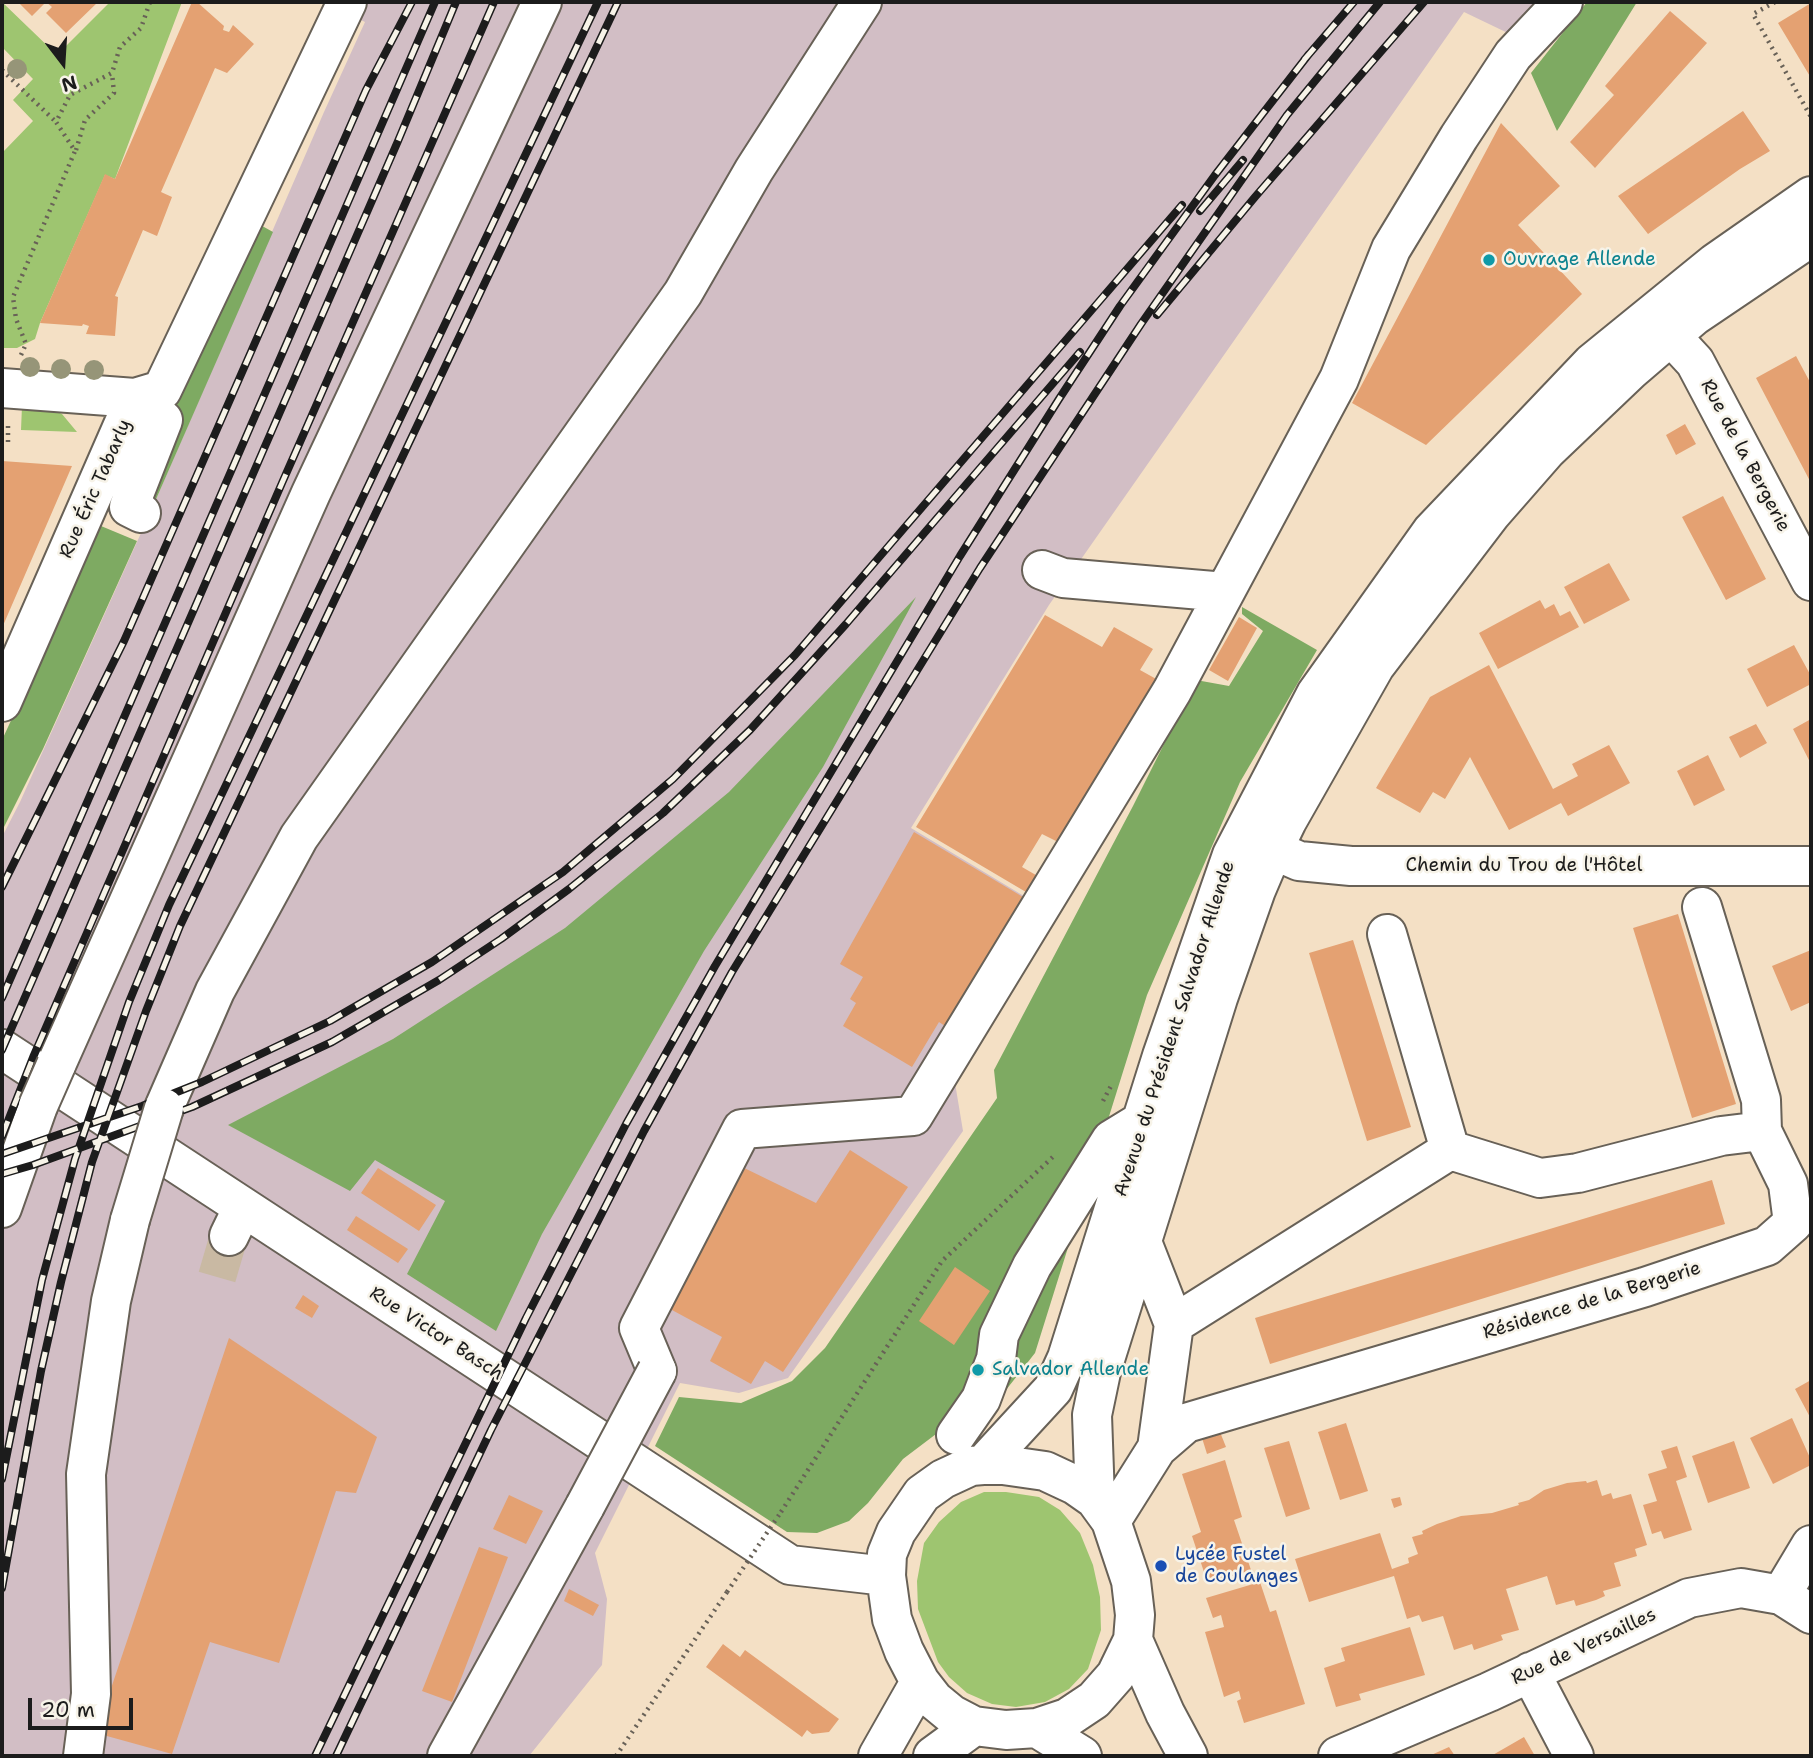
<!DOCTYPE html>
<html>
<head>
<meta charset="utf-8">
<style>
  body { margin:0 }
  #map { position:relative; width:1813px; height:1758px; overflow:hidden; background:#f4e0c5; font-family:"Shantell Sans",sans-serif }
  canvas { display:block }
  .frame { position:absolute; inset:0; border:4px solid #1c1c1c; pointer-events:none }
  .north { position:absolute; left:28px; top:28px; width:70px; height:70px; -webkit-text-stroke:5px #f7f3e8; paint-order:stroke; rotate:163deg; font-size:19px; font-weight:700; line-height:28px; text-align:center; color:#1c1c1c }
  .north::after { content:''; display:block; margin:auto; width:24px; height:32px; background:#1c1c1c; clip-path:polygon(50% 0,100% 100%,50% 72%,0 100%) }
  .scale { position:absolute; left:28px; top:1698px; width:105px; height:32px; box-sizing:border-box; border:4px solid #1c1c1c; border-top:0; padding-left:9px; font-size:21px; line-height:24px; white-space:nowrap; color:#1c1c1c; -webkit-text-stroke:5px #f7f3e8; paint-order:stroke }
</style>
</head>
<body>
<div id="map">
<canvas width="1813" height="1758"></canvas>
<div class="frame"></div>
<div class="north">N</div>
<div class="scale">20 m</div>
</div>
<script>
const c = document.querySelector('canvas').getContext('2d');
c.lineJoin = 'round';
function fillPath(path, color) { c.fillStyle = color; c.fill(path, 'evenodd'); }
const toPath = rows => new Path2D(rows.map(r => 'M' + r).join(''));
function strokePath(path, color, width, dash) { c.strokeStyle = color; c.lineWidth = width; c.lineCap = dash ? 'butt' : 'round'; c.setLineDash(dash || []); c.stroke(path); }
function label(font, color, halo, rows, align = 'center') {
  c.font = font + ' "Shantell Sans",sans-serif'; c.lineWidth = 5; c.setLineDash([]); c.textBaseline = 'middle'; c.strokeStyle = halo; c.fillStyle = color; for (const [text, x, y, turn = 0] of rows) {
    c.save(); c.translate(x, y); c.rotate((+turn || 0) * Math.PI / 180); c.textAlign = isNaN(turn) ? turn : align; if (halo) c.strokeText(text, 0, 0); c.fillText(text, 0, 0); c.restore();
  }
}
fillPath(toPath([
  [365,2,1539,2,1514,36,1464,12,1049,605,911,828,1057,916,954,1077,963,1131,788,1378,739,1393,680,1383,595,1553,607,1599,602,1665,529,1756,2,1756,2,837,20,802,150,513,324,112,365,22,357,18]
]), '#d2bec5');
fillPath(toPath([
  [2,2,57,55,110,2,182,2,115,179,105,175,40,323,35,339,17,348,2,348,2,153,33,121,13,100,33,79,2,47],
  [22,406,52,409,62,414,77,432,21,430],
  [984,1492,1006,1492,1039,1497,1060,1510,1080,1533,1093,1565,1100,1597,1101,1630,1088,1669,1069,1689,1045,1702,1016,1707,992,1704,967,1693,949,1677,938,1662,918,1609,917,1581,924,1543,939,1522,961,1502]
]), '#9ec570');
fillPath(toPath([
  [1587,2,1637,2,1557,131,1531,73],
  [255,222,273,232,150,513,146,489,176,411,175,398],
  [101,526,137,541,43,749,2,831,2,740],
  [916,597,823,767,704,951,542,1234,496,1331,407,1274,445,1201,375,1160,350,1191,228,1125,393,1039,565,928,729,792],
  [1242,607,1317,650,1240,782,1147,995,1035,1353,995,1404,944,1428,903,1459,868,1503,849,1521,817,1533,787,1532,655,1446,679,1397,741,1403,792,1381,825,1348,997,1098,994,1070,1133,806,1196,680,1229,686,1263,631,1242,614]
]), '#7eaa62');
fillPath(toPath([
  [18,2,98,2,66,33,46,13,52,7,46,2,32,16],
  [192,2,197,2,224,26,223,30,229,32,233,25,254,44,227,73,215,68,161,192,172,197,157,236,143,230,115,296,118,297,115,336,86,334,89,326,83,324,82,326,40,323,105,174,115,179],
  [1811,3,1811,78,1778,23],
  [1670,11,1707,43,1595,168,1570,142,1614,95,1605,86],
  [1743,111,1770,151,1740,169,1648,234,1618,196],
  [1501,123,1560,186,1518,225,1582,294,1426,445,1352,403],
  [1796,356,1811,384,1811,483,1756,378],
  [1685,424,1696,444,1676,455,1666,435],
  [2,461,72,466,2,628],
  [1723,496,1766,579,1726,600,1682,517],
  [1609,563,1630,600,1584,624,1564,587],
  [1540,600,1545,609,1554,604,1560,616,1570,611,1579,627,1498,669,1479,633],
  [1045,615,1102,647,1114,627,1153,649,1140,670,1158,680,1060,843,1042,834,1022,867,1041,878,1031,895,916,827],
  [1239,617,1257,628,1228,681,1209,670],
  [1794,645,1811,676,1811,684,1767,707,1747,669],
  [1489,665,1553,789,1578,776,1572,764,1609,745,1630,783,1568,816,1561,803,1509,830,1470,757,1445,799,1433,792,1420,813,1376,788,1430,697],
  [1811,719,1811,764,1793,729],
  [1756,724,1767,743,1740,758,1729,737],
  [1708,755,1725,790,1694,806,1677,771],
  [914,832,1028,900,951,1030,939,1022,912,1067,843,1026,856,1003,850,999,863,977,840,964],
  [1678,914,1736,1104,1692,1118,1633,928],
  [1353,940,1411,1127,1367,1141,1309,953],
  [1811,950,1811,1002,1791,1011,1772,966],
  [850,1150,908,1187,783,1372,765,1361,751,1384,710,1361,722,1337,659,1303,734,1163,816,1203],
  [378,1168,436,1205,419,1231,361,1193],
  [1712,1180,1725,1224,1270,1364,1255,1318],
  [356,1216,408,1249,398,1263,347,1230],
  [955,1267,990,1291,954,1345,919,1321],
  [303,1295,319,1306,312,1318,295,1308],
  [229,1338,377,1437,356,1493,336,1491,279,1663,210,1642,172,1754,96,1733],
  [1811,1380,1811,1419,1795,1389],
  [1792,1418,1811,1460,1811,1465,1773,1484,1750,1438],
  [1346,1423,1368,1491,1340,1500,1318,1432],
  [1220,1432,1226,1447,1207,1454,1202,1438],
  [1289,1441,1310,1509,1286,1517,1264,1448],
  [1734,1441,1750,1488,1708,1503,1692,1456],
  [1677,1446,1687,1477,1676,1481,1692,1530,1664,1539,1661,1531,1652,1534,1643,1505,1657,1501,1648,1474,1667,1468,1661,1451],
  [1225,1460,1242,1517,1234,1520,1251,1570,1208,1584,1192,1536,1201,1532,1182,1474],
  [1597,1480,1602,1496,1611,1493,1613,1499,1631,1494,1647,1545,1635,1549,1637,1556,1614,1563,1621,1586,1603,1591,1605,1596,1596,1600,1576,1606,1574,1600,1556,1605,1547,1576,1506,1589,1519,1630,1501,1635,1503,1640,1474,1650,1472,1644,1454,1650,1443,1616,1422,1622,1419,1615,1407,1619,1394,1576,1309,1602,1295,1559,1380,1533,1392,1569,1409,1563,1408,1558,1418,1554,1412,1537,1423,1534,1422,1531,1437,1524,1461,1516,1492,1513,1519,1505,1518,1503,1529,1500,1544,1490,1567,1483,1586,1481,1587,1483],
  [509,1495,543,1511,526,1544,493,1529],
  [1400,1497,1402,1505,1394,1508,1391,1499],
  [479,1547,508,1557,452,1702,422,1691],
  [1260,1582,1270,1612,1276,1610,1305,1704,1244,1723,1237,1701,1241,1699,1239,1691,1224,1697,1205,1632,1224,1627,1221,1615,1213,1618,1206,1598],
  [569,1589,599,1605,593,1616,564,1601],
  [1410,1627,1425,1675,1359,1694,1361,1700,1336,1707,1324,1668,1345,1661,1341,1648],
  [723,1644,740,1657,745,1650,839,1719,829,1732,812,1734,807,1730,802,1737,706,1667],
  [1524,1737,1535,1756,1491,1756],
  [1449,1747,1455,1756,1429,1756]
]), '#e4a172');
strokePath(toPath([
  [217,1277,229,1236]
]), '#c9b9a3', 38, [38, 19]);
const minor = toPath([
  [1671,336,1695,362,1811,581],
  [2,388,135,398,162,390,347,2],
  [135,398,163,420,129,507,141,513],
  [1042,570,1063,578,1225,592],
  [2,702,135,398],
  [1251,840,1299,861,1351,866,1811,866],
  [2,1049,790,1565,886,1576],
  [56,1065,311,493,542,2],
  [164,1108,215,991,299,837,683,293,754,170,862,2],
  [1450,1150,1540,1178,1578,1173,1721,1136,1762,1131],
  [2,1208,38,1106],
  [229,1236,243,1207],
  [1142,1242,1174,1324,1157,1448],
  [1174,1324,1450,1150,1387,934],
  [657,1371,639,1328,742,1129,913,1116,1172,691,1339,379,1391,249,1459,137,1513,55,1563,2],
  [956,1435,981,1399,996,1359,999,1335,1032,1266,1111,1140,1142,1121],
  [983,1465,1053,1389,1067,1358,1162,1056,1232,855,1316,694,1432,531,1592,363,1715,263,1811,196],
  [983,1465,1003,1465,1045,1471,1075,1485,1095,1499,1111,1521,1131,1581,1135,1615,1133,1640,1116,1675,1094,1700,1067,1718,1037,1728,1006,1730,974,1726,951,1714,934,1700,920,1682,904,1651,892,1619,886,1576,887,1554,896,1532,922,1494,943,1479,971,1466,983,1465],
  [1095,1499,1092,1415,1101,1372,1218,998,1256,890,1273,850,1287,821,1375,666,1491,514,1547,450,1631,370,1694,316,1811,237],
  [1111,1521,1157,1448,1186,1423,1645,1287,1767,1246,1793,1223,1788,1184,1762,1131,1761,1100,1702,907],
  [1781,1595,1811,1545],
  [1133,1640,1165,1713,1188,1756],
  [1530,1672,1574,1756],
  [1037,1728,1082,1756],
  [83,1756,91,1694,86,1474,111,1301,130,1220],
  [447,1756,585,1506],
  [878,1756,920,1682],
  [933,1756,974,1726],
  [1338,1756,1489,1692,1689,1598,1741,1588,1781,1595,1811,1614]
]);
strokePath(minor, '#686157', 42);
strokePath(toPath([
  [1775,2,1753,14,1811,117],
  [2,70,56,122],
  [76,150,85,120,114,93,112,73],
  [21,355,26,344,16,319,13,297,75,151,56,122,70,95,112,73,120,47,141,28,150,2],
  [8,442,8,425],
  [1103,1101,1112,1084],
  [781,1512,942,1261,1056,1154],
  [616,1756,727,1592]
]), '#686157', 4.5, [2, 5]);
strokePath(minor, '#fff', 38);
const rail = toPath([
  [1304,60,1354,2],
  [1200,211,1243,160],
  [1157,315,1255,197,1424,2],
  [2,887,124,641,366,90,412,2],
  [2,998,435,2],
  [2,1050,398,141,456,2],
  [2,1136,34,1055,282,483,494,2],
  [2,1154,142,1106,202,1082,330,1021,432,962,563,872,673,779,795,655,1182,205],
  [2,1174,33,1165,192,1107,332,1042,439,980,501,939,569,889,663,813,750,730,846,624,1080,352],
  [2,1479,42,1280,75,1159,129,1002,169,905,598,2],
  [2,1588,41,1371,61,1282,92,1162,146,1011,180,926,618,2],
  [315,1756,526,1318,626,1124,715,966,960,556,1059,399,1120,306,1215,175,1309,54],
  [336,1756,491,1430,644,1131,732,972,980,568,1141,324,1287,115,1380,2]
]);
strokePath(rail, '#1c1c1c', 8);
strokePath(rail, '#f7f3e8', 5, [16]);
const minorBridge = toPath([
  [38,1106,56,1065],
  [130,1220,164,1108],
  [585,1506,657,1371]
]);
strokePath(minorBridge, '#686157', 42, []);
strokePath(toPath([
  [727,1592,781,1512]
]), '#686157', 4.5, [2, 5]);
strokePath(minorBridge, '#fff', 38);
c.fillStyle = '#969578';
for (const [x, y] of [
  [17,69],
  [30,367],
  [61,369],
  [94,370]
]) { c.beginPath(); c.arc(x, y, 10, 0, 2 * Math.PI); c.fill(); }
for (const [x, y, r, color] of [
  [1489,260,7,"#0f9aa8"],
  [978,1370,7,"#0f9aa8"],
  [1161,1566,7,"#1a4fb4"]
]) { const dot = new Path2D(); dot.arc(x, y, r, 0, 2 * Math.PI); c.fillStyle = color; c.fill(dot); strokePath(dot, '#f7f3e8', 2.5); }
label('19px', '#0d838f', '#f7f3e8', [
  ["Ouvrage Allende",1503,260],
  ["Salvador Allende",992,1370]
], 'left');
label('19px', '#1c1c1c', '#f7f3e8', [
  ["Rue de la Bergerie",1745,456,62],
  ["Rue Éric Tabarly",96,489,-66],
  ["Chemin du Trou de l'Hôtel",1524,866],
  ["Avenue du Président Salvador Allende",1175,1029,-72],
  ["Résidence de la Bergerie",1592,1301,-17],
  ["Rue Victor Basch",436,1334,33],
  ["Rue de Versailles",1584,1647,-25]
]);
label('19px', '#164399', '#f7f3e8', [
  ["Lycée Fustel",1175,1555],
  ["de Coulanges",1175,1577]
], 'left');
</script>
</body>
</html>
